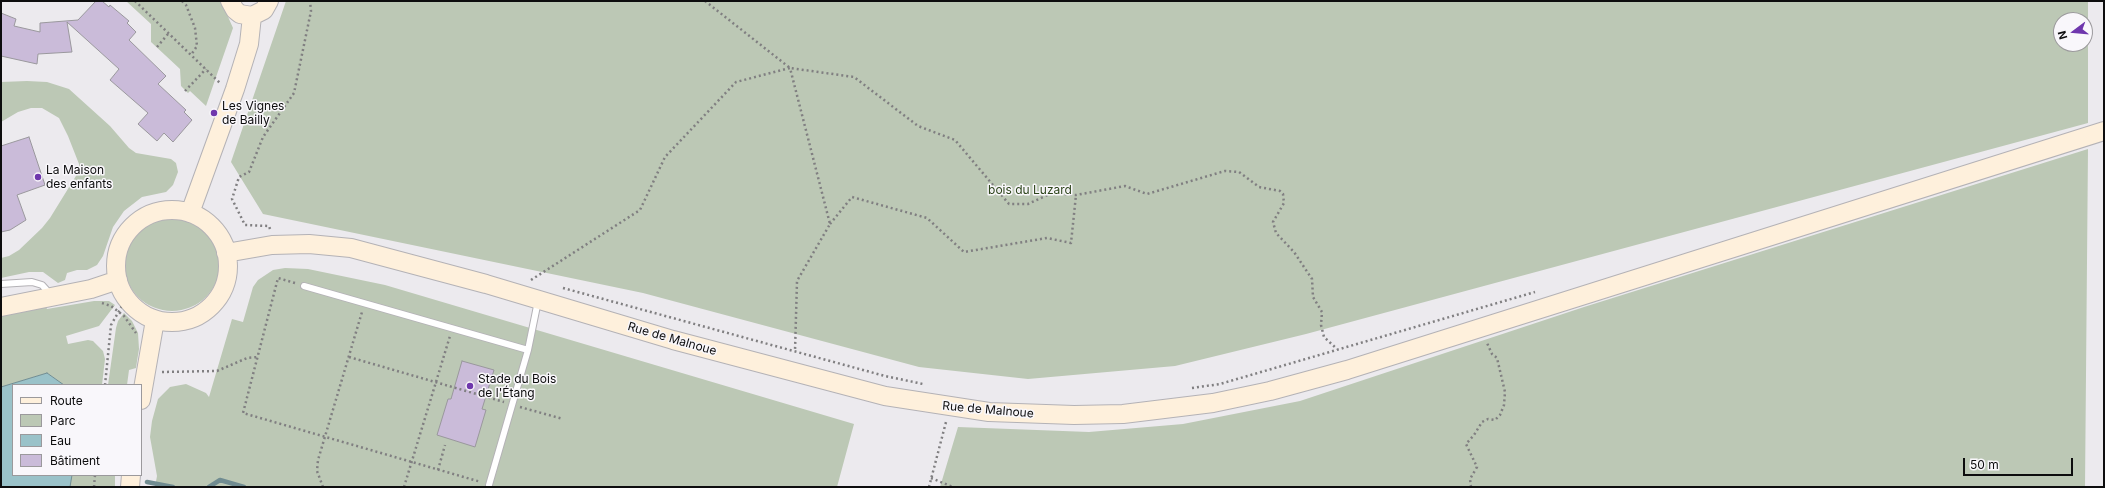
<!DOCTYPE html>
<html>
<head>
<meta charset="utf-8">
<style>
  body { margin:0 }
  #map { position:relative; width:2105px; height:488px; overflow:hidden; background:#eceaee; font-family:Inter,sans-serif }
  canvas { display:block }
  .frame { position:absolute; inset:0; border:2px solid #0d0d0e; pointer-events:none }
  .legend { position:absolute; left:12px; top:384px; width:130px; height:92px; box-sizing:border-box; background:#f9f7fb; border:1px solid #9b999c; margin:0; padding:5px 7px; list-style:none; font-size:12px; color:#0d0d0e }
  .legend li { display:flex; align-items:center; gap:8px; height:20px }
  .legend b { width:20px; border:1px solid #9b999c }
  .north { position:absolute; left:2053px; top:12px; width:40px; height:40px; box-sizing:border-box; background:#f9f7fb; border:1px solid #9b999c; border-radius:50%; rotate:254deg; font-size:11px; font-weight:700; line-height:16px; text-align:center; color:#0d0d0e }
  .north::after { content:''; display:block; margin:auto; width:14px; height:18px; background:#6f37ad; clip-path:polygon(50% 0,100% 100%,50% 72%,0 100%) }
  .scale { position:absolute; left:1963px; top:458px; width:110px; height:18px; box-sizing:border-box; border:2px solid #0d0d0e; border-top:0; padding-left:5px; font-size:12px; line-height:14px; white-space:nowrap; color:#0d0d0e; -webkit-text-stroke:3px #f9f7fb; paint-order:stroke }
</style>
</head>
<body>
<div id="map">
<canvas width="2105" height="488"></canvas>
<div class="frame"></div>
<ul class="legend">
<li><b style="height:5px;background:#fef0dc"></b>Route</li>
<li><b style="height:11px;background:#bcc8b5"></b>Parc</li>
<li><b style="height:11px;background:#9ac2c9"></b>Eau</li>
<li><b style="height:11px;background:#cabbd9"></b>Bâtiment</li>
</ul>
<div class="north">N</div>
<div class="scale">50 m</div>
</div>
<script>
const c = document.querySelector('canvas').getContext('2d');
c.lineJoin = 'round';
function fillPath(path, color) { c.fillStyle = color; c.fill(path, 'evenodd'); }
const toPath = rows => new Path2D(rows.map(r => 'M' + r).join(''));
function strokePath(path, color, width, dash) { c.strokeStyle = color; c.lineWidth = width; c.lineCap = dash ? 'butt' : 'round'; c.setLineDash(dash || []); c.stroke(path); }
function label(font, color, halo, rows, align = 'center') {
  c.font = font + ' Inter,sans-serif'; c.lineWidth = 3; c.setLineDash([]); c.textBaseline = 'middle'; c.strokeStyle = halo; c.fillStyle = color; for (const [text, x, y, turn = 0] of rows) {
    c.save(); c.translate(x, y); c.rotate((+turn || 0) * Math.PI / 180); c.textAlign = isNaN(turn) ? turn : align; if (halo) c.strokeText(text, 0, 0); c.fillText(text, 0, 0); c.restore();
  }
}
fillPath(toPath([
  [126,1,221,1,233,28,206,106,190,91,188,93,181,86,180,69,151,42,151,24],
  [286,1,2088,1,2088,123,1306,334,1175,366,1028,379,919,367,643,293,263,214,231,162],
  [2061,20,2085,20,2085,44,2061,44],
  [27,81,47,82,69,89,110,126,129,148,136,153,171,159,176,163,178,172,173,185,166,192,142,197,124,211,113,227,103,256,97,265,87,270,77,270,67,273,65,280,58,283,43,272,29,272,1,278,1,258,9,256,19,250,42,228,50,218,79,171,79,164,68,136,59,118,42,108,31,108,18,112,1,122,1,82],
  [2088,149,2085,487,940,487,958,427,1089,432,1183,424,1300,401,1584,307],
  '124 263a48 48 0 1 1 96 0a48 48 0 1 1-96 0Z',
  [285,268,308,269,385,285,854,424,837,487,155,487,157,476,150,437,152,421,158,399,170,387,186,384,206,393,209,397,232,319,243,322,253,287,258,280,273,270],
  [94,301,109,301,115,305,99,326,66,336,68,344,88,340,93,341,103,351,105,359,102,385,64,385,47,373,1,387,1,315,46,306,47,309],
  [124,313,132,321,138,333,139,349,137,361,136,368,129,370,127,385,108,385,116,328,118,321],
  [72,475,115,475,115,487,70,487]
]), '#bcc8b5');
const water = toPath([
  [47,373,64,385,13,385,13,475,72,475,70,487,1,487,1,387,47,373]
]);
fillPath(water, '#9ac2c9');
strokePath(water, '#708c91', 1);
strokePath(toPath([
  [147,482,173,487],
  [209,487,220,480,244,487]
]), '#708c91', 4.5);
const building = toPath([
  [96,1,102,1,109,7,110,5,129,21,127,23,136,32,129,40,166,76,158,84,186,110,184,112,192,120,173,142,164,133,157,141,138,124,148,113,110,80,119,69,67,22,72,52,38,54,37,64,1,56,1,13,16,19,14,26,40,32,40,23,78,20,96,1],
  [29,137,45,185,17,195,26,220,10,230,1,232,1,146,29,137],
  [462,361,494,370,482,409,486,410,475,447,437,435,448,399,451,399,462,361]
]);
fillPath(building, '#cabbd9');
strokePath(building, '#9a989d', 1);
const lane = toPath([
  [1,284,32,282,42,285,51,295],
  [304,286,528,350],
  [489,485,528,350,538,301]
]);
const secondary = toPath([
  [230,1,235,10,240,14,252,16,264,10,269,1],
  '116 266a56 56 0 1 1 112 0a56 56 0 1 1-112 0Z',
  [190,213,235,89,249,44,252,16],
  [226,253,272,245,309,244,351,248,486,284,673,340,885,396,989,412,1074,415,1123,414,1213,403,1270,391,1347,370,2104,131],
  [1,307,91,289,118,280],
  [141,400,155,320],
  [130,487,131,475]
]);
strokePath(lane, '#b4b2b6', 8);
strokePath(secondary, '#b4b2b6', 20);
strokePath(toPath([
  [135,1,220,83],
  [182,1,186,5,195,28,197,46,191,55],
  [705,1,790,68,854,77,918,126,955,140,1009,204,1028,204,1052,193,1076,195,1125,186,1147,194,1225,171,1239,172,1259,187,1280,191,1283,194,1284,203,1273,222,1276,233,1294,252,1312,279,1313,297,1322,312,1321,325,1324,337,1337,349],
  [157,47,168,34],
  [185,91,206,69],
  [830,224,852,197,927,218,964,252,1047,238,1071,243,1076,195],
  [270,229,269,226,245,225,232,199,239,177,249,172,263,137,294,93,311,11,310,1],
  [531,280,640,210,665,157,736,82,790,68,830,224,797,281,795,351],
  [295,283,278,278,243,413,481,482],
  [563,288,885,376,923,384],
  [102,303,111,306,124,316,136,333],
  [349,357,504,402],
  [162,372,217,371,247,358,258,357],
  [105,385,111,325,126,299],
  [1192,388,1220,384,1535,292],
  [520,407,563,419],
  [438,470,445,445],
  [931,478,953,487],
  [94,487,95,475],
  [323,487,317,471,318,460,362,312],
  [404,487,450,336],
  [929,487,946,422],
  [1471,487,1470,479,1477,467,1466,444,1474,435,1482,422,1488,419,1495,420,1500,415,1504,405,1505,392,1497,358,1492,354,1487,343]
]), '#807f81', 2.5, [2, 3]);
strokePath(lane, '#fff', 6);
strokePath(secondary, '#fef0dc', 18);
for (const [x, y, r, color] of [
  [214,113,4,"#6f37ad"],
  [38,177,4,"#6f37ad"],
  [470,386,4,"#6f37ad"]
]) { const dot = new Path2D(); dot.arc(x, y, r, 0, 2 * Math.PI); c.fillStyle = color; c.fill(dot); strokePath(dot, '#f9f7fb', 1.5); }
label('12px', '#0d0d0e', '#f9f7fb', [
  ["Les Vignes",222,106],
  ["de Bailly",222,120],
  ["La Maison",46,170],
  ["des enfants",46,184],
  ["Stade du Bois",478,379],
  ["de l'Étang",478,393]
], 'left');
label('12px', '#2c441a', '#f9f7fb', [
  ["bois du Luzard",1030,190]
]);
label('12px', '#0d0d0e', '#f9f7fb', [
  ["Rue de Malnoue",672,339,16],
  ["Rue de Malnoue",988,410,5]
]);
</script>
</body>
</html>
